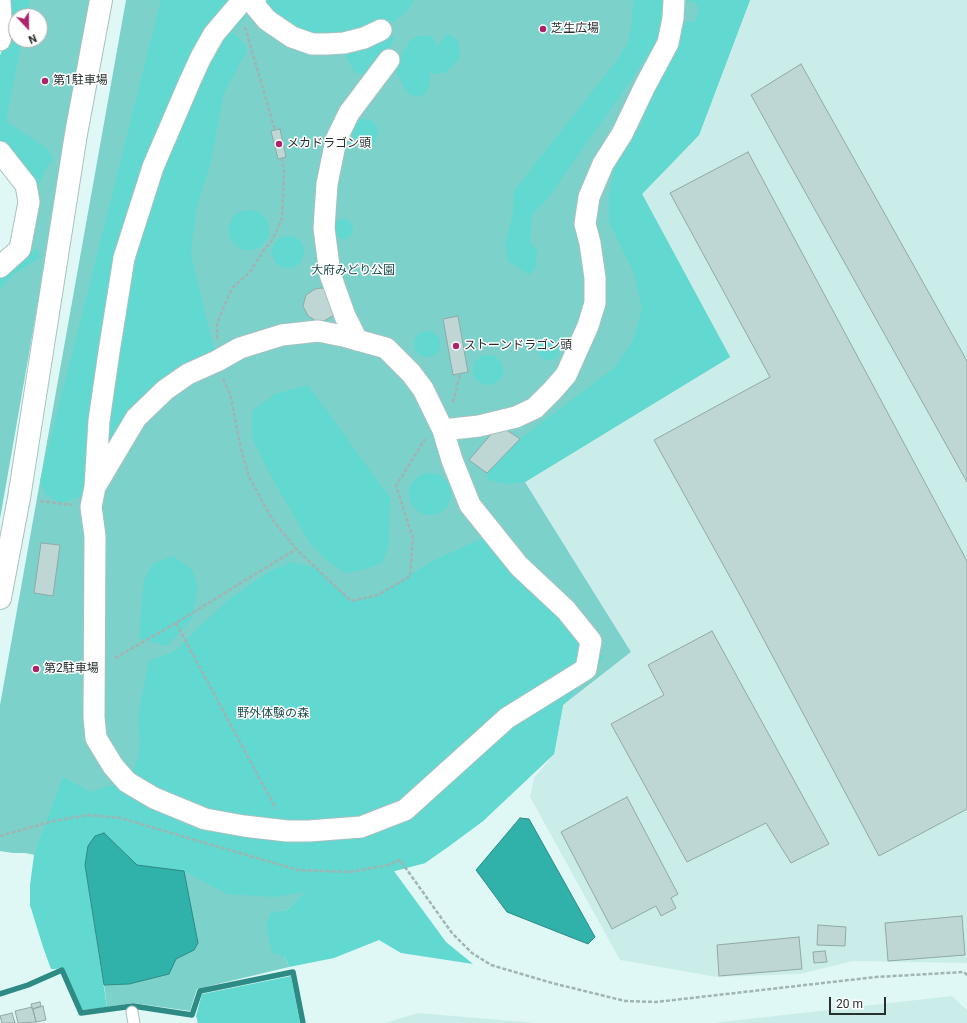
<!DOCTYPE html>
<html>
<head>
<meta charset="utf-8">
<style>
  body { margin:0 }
  #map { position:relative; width:967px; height:1023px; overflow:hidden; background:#dff8f5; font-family:Roboto,sans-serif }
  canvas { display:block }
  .north { position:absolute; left:8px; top:8px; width:40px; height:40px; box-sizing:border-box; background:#fff; border:1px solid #a8acac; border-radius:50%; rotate:158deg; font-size:11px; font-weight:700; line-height:16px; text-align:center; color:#26302f }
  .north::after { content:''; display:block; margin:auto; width:14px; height:18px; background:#ab246b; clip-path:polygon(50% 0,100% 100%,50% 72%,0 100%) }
  .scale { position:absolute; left:829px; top:997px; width:57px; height:18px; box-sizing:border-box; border:2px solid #26302f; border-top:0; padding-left:5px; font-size:12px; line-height:14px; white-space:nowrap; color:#26302f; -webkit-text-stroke:3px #fff; paint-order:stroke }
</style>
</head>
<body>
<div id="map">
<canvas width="967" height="1023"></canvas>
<div class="north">N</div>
<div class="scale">20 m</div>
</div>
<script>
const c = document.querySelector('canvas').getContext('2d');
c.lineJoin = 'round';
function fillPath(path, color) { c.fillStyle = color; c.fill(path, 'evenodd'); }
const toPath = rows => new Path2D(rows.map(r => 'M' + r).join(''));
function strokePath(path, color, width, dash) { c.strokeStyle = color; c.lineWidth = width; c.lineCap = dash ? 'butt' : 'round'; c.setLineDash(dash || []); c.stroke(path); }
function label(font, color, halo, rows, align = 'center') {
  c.font = font + ' Roboto,"Noto Sans JP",sans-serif'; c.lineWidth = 3; c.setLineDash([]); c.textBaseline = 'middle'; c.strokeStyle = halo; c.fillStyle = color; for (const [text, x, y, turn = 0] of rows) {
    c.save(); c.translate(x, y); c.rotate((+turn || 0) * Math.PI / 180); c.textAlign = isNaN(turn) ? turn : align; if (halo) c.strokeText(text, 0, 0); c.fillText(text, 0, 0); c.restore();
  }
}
fillPath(toPath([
  [750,0,967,0,967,963,853,961,800,974,717,977,620,960,530,797,534,778,554,754,563,705,631,652,525,482,729,357,642,194,699,135],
  [952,996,967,1010,967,1023,713,1023],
  [418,1013,536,1023,385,1023]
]), '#cbede9');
fillPath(toPath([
  [8,0,91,0,0,519,0,276,37,190,0,143,0,56,9,33],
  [16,16,40,16,40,40,16,40],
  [126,0,750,0,699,135,642,194,730,357,525,482,631,652,563,705,554,754,483,821,425,863,350,883,306,892,287,910,271,914,285,957,289,967,197,989,190,1011,133,1003,107,1007,104,985,129,984,194,949,85,865,25,853,13,853,0,851,0,705]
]), '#7cd2cb');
fillPath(toPath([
  [8,0,30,0,27,16,16,16,16,40,22,40,6,121,46,148,53,159,46,168,37,189,0,143,0,56,9,33],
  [161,0,414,0,406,12,394,21,380,26,394,37,394,41,369,75,355,73,344,53,256,7,232,32,241,40,247,50,224,93,211,161,196,210,191,255,217,361,165,390,95,487,143,167,87,482,81,497,60,503,45,494,40,481],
  [634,0,674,0,662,36,548,198,532,215,530,242,537,250,536,267,529,275,508,261,505,246,513,214,514,191,615,63,629,41],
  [683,0,750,0,699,135,642,194,730,357,525,482,507,484,488,480,487,473,520,439,614,368,633,341,642,309,634,273,609,222,609,194,615,163,622,141,639,130,647,107,677,47,678,33,686,22,695,22,699,8,695,2],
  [447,34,454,37,458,41,460,50,459,59,446,72,436,74,429,73,430,85,423,95,419,97,409,94,405,89,398,76,396,63,411,40,418,36,430,36,435,41,437,47],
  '352 132a13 13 0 1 1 26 0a13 13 0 1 1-26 0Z',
  '229 230a20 20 0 1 1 40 0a20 20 0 1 1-40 0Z',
  '333 229a10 10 0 1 1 20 0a10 10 0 1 1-20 0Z',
  '272 252a16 16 0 1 1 32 0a16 16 0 1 1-32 0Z',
  [37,249,41,257,13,275,0,289,0,276,26,252],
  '414 344a13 13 0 1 1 26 0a13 13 0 1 1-26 0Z',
  '538 349a11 11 0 1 1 22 0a11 11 0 1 1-22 0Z',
  '473 370a15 15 0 1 1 30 0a15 15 0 1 1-30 0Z',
  [308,385,390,498,389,545,382,563,362,570,345,573,330,563,310,543,272,478,252,437,252,411,275,394],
  '409 494a21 21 0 1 1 42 0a21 21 0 1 1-42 0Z',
  [492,534,566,610,604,658,563,705,554,754,483,821,448,847,425,863,394,871,446,942,473,964,401,953,379,940,334,958,289,967,285,957,272,952,266,925,271,913,287,910,305,892,273,897,227,894,184,871,137,865,104,833,85,865,107,1007,82,1010,63,968,55,969,51,969,43,947,30,905,30,885,34,855,63,777,91,792,105,787,127,782,136,764,140,745,138,716,149,661,175,651,198,628,232,597,267,573,291,562,317,568,351,601,378,595,434,560],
  [173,556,192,570,198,586,192,619,167,646,139,638,144,580,154,563],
  [291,976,300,1023,198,1023,196,1016,202,994]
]), '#61d8d0');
const water = toPath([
  [520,818,529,819,595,937,588,944,507,912,476,870,520,818],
  [104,833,137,865,184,871,198,943,194,950,176,959,169,974,129,984,104,985,85,865,88,846,95,836,104,833]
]);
fillPath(water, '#30b1a9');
strokePath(water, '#2d8a84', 1);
strokePath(toPath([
  [0,994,28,985,62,970,81,1013,133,1006,192,1015,200,991,293,972,303,1023]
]), '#2d8a84', 5.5);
const building = toPath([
  [801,64,967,361,967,482,751,95,801,64],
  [280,129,286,157,278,159,271,131,280,129],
  [748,152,967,561,967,809,879,856,740,595,654,440,770,377,670,193,748,152],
  [321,288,326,289,334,315,324,321,318,322,308,316,303,306,306,295,315,289,321,288],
  [458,316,468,372,453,375,443,319,458,316],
  [499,425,520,439,487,473,469,460,499,425],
  [41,543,60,545,53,596,34,593,41,543],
  [712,631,829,844,791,863,766,823,687,862,611,724,664,695,648,665,712,631],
  [627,797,678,894,671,898,676,908,661,916,656,906,612,929,561,832,627,797],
  [962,916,965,955,888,961,885,923,962,916],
  [818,925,846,927,845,946,817,945,818,925],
  [799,937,802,969,719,976,717,945,799,937],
  [825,951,827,962,814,963,813,952,825,951],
  [40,1002,41,1006,32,1009,31,1004,40,1002],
  [43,1006,46,1020,36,1022,33,1009,43,1006],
  [32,1007,36,1022,18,1023,15,1011,32,1007],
  [12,1013,15,1023,2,1023,0,1016,12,1013]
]);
fillPath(building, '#bed7d4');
strokePath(building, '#91a9a6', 1);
const lane = toPath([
  [132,1012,134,1023]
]);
const street = toPath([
  [255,0,256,7,267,20,292,37,312,44,327,44,344,43,364,38,381,30],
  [0,2,2,33,0,40],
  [0,152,26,185,29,202,20,249,0,267],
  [357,340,345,316,330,274,324,228,327,184,336,140,349,113,389,60],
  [443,430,479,426,516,417,535,408,552,391,566,375,588,326,595,303,595,278,590,243,585,224,589,197,603,164,622,134,645,86,668,43,673,18,674,0],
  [95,487,136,418,165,390,188,374,217,361,240,348,282,335,318,331,343,336,386,348,411,373,423,389,443,430,452,460,470,505,519,566,566,610,591,641,586,669,507,718,405,810,361,827,309,831,287,831,244,826,205,819,154,798,127,782,113,766,96,738,94,717,95,536,91,507,95,487,99,421,109,352,124,258,153,167,190,81,201,57,214,34,243,0]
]);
const secondary = toPath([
  [0,598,19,498,76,134,101,0]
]);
strokePath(lane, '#a8c0be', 13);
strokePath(street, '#a8c0be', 23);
strokePath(secondary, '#a8c0be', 24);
strokePath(toPath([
  [245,27,275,130],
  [217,339,217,323,232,288,250,272,263,251,272,240,282,219,284,171,282,158],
  [223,379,230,394,241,449,249,477,272,519,296,549,351,601,378,595,410,576,413,538,396,486,425,439],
  [452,402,454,399,460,374],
  [40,501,72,505],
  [176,623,276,809],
  [115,658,176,623,296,549],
  [0,836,53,821,89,815,120,818,298,870,350,872,388,865,400,860,452,933,472,953,491,965,552,983,625,1001,656,1002,876,977,964,972,967,975]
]), '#a0b4b2', 2.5, [4, 2]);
strokePath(lane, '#fff', 11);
strokePath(street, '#fff', 21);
strokePath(secondary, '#fff', 22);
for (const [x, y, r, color] of [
  [543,29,4,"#ab246b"],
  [45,81,4,"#ab246b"],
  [279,144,4,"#ab246b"],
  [456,346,4,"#ab246b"],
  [36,669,4,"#ab246b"]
]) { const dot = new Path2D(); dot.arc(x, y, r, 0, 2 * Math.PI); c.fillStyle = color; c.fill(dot); strokePath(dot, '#fff', 1.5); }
label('12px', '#26302f', '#fff', [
  ["芝生広場",551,29],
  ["第1駐車場",53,81],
  ["メカドラゴン頭",287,144],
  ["ストーンドラゴン頭",464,346],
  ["第2駐車場",44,669]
], 'left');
label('12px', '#174c49', '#fff', [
  ["大府みどり公園",353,271],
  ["野外体験の森",273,714]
]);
</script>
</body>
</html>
